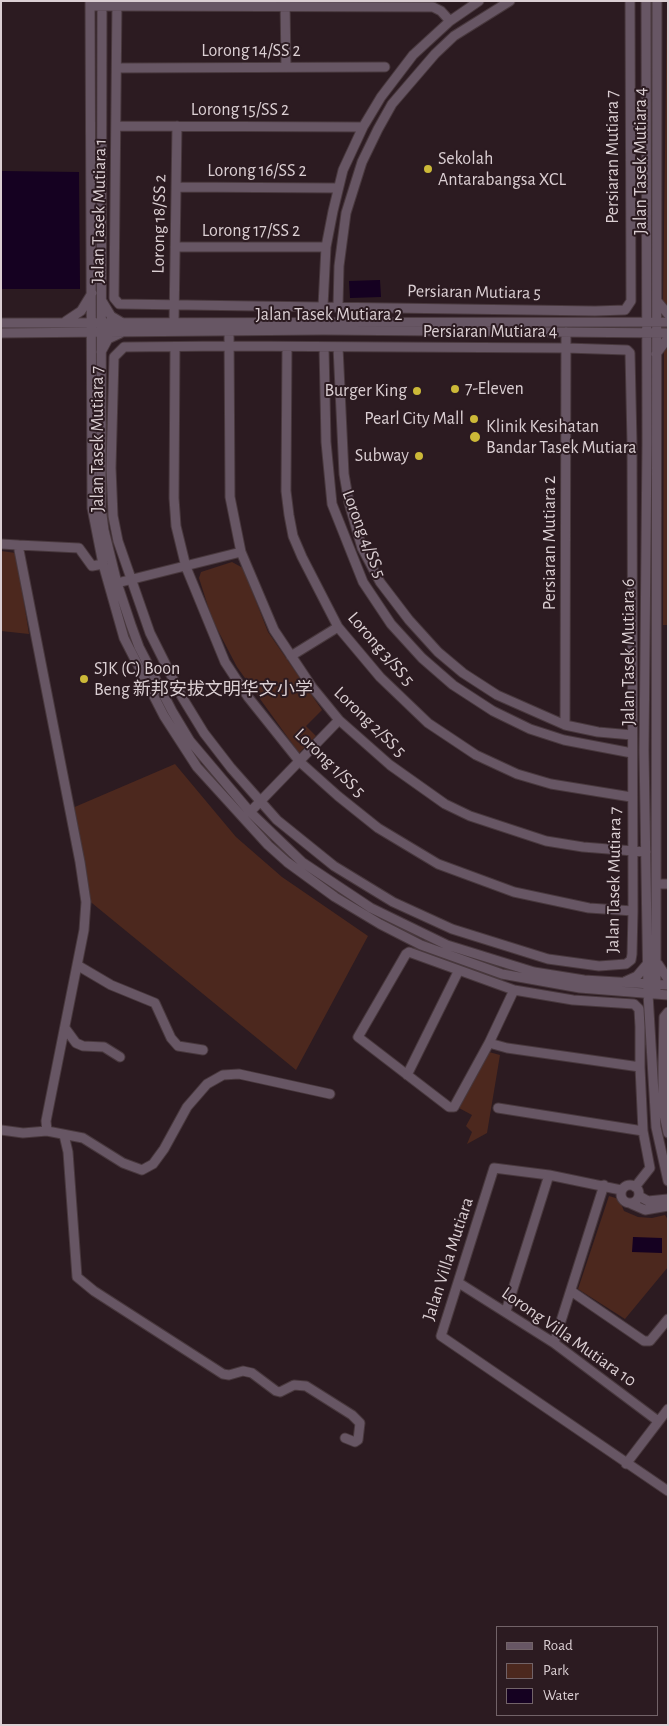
<!DOCTYPE html>
<html>
<head>
<meta charset="utf-8">
<style>
  body { margin:0 }
  #map { position:relative; width:669px; height:1726px; overflow:hidden; background:#2c1b21; font-family:"Alegreya Sans",sans-serif }
  canvas { display:block }
  .frame { position:absolute; inset:0; border:2px solid #dbcfd3; pointer-events:none }
  .legend { position:absolute; left:496px; top:1626px; width:162px; height:90px; box-sizing:border-box; background:#2c1b21; border:1px solid #726368; margin:0; padding:6px 9px; list-style:none; font-size:15px; color:#dbcfd3 }
  .legend li { display:flex; align-items:center; gap:10px; height:25px }
  .legend b { width:25px; border:1px solid #726368 }
</style>
</head>
<body>
<div id="map">
<canvas width="669" height="1726"></canvas>
<div class="frame"></div>
<ul class="legend">
<li><b style="height:6px;background:#675664"></b>Road</li>
<li><b style="height:14px;background:#4c281e"></b>Park</li>
<li><b style="height:14px;background:#150121"></b>Water</li>
</ul>
</div>
<script>
const c = document.querySelector('canvas').getContext('2d');
c.lineJoin = 'round';
function fillPath(path, color) { c.fillStyle = color; c.fill(path, 'evenodd'); }
const toPath = rows => new Path2D(rows.map(r => 'M' + r).join(''));
function strokePath(path, color, width, dash) { c.strokeStyle = color; c.lineWidth = width; c.lineCap = dash ? 'butt' : 'round'; c.setLineDash(dash || []); c.stroke(path); }
function label(font, color, halo, rows, align = 'center') {
  c.font = font + ' "Alegreya Sans","Noto Sans SC",sans-serif'; c.lineWidth = 4; c.setLineDash([]); c.textBaseline = 'middle'; c.strokeStyle = halo; c.fillStyle = color; for (const [text, x, y, turn = 0] of rows) {
    c.save(); c.translate(x, y); c.rotate((+turn || 0) * Math.PI / 180); c.textAlign = isNaN(turn) ? turn : align; if (halo) c.strokeText(text, 0, 0); c.fillText(text, 0, 0); c.restore();
  }
}
fillPath(toPath([
  [667,1,668,1,668,307,663,302],
  [668,347,668,625,663,625,664,351],
  [1,551,16,553,29,634,1,631],
  [232,562,243,568,268,632,322,710,306,726,316,736,299,753,237,667,212,619,199,578,201,572],
  [175,764,236,837,282,877,368,936,296,1070,87,899,70,809],
  [489,1052,500,1055,487,1133,467,1144,472,1132,466,1126,472,1115,459,1108],
  [609,1196,619,1199,624,1211,638,1217,652,1218,665,1215,668,1220,668,1267,625,1319,578,1289]
]), '#4c281e');
fillPath(toPath([
  [1,171,79,172,80,289,1,289],
  [380,280,381,297,350,298,349,281],
  [633,1237,662,1238,662,1253,632,1252]
]), '#150121');
const minor = toPath([
  [90,1,92,508,103,564,124,638,164,716,197,767,268,845,287,862,335,897,380,924,421,945,502,974,580,988,668,995],
  [102,1,101,507,104,530,117,583,131,625,139,647,172,711,190,741,250,812,302,862,371,908,447,945,534,972,584,980,668,985],
  [117,1,114,298,119,304,595,311,625,310,631,301,630,1],
  [285,1,286,67],
  [646,1,647,443,644,751,648,994,656,1127,668,1181],
  [96,6,433,7,441,11,450,21],
  [117,68,385,67],
  [116,126,363,127],
  [176,187,338,188],
  [175,247,326,247],
  [102,301,111,316,121,322],
  [657,301,668,314],
  [323,306,326,247,333,211,343,170,363,127,381,97,413,55,450,21,479,1],
  [338,306,339,266,346,213,362,162,378,129,392,104,435,54,454,36,510,1],
  [66,321,81,311,92,293],
  [174,322,177,126],
  [1,323,668,322],
  [229,331,230,497,241,552,274,630,312,687,339,720,390,765,445,804,470,816,546,841,583,847,646,852],
  [1,333,323,330,668,333],
  [229,346,566,348,627,350,630,353,632,443,633,911,632,954,631,960,626,964,599,966,548,959,452,929,393,902,334,866,277,820,231,768,204,733,182,697,150,633,118,541,113,516,111,468,114,357,124,347,229,346],
  [175,347,174,498,176,526,186,567,225,662,248,697,300,762,338,796,378,828,438,864,514,892,589,908,633,911],
  [287,347,286,491,289,515,293,536,302,557,338,627,380,677,428,723,476,755,517,774,551,784,631,797],
  [324,347,326,442,332,504,363,582,391,624,422,658,453,685,493,711,530,729,564,740,632,753],
  [338,347,344,474,349,503,362,548,380,582,409,620,438,652,463,673,497,695,565,725,598,732,632,735],
  [101,352,108,339,121,333],
  [656,354,668,338],
  [1,544,18,545,80,862,86,902,84,930,46,1121,47,1131],
  [18,545,79,548,92,566,103,564],
  [117,583,241,552],
  [291,656,338,627],
  [565,725,566,332],
  [250,812,339,720],
  [657,884,668,884],
  [658,964,668,979],
  [77,965,111,985,155,1003,171,1038,178,1046,203,1050],
  [626,981,637,976,648,963],
  [514,990,489,1043,454,1107,449,1107,358,1037,406,954,409,952,514,990,573,1000,634,1004,639,1009,640,1027,640,1067,643,1131,650,1168,635,1187],
  [656,991,657,1],
  [668,1012,664,1017,663,1066,663,1110,668,1133],
  [65,1028,76,1043,83,1046,104,1047,120,1057],
  [489,1043,507,1048,640,1067],
  [407,1075,458,972],
  [498,1108,643,1131],
  [1,1130,23,1133,47,1131,83,1138,123,1163,142,1170,153,1164,164,1149,187,1107,207,1084,223,1075,239,1074,330,1094],
  [64,1135,68,1152,77,1277,94,1291,223,1374,229,1375,243,1371,252,1373,276,1391,280,1392,294,1385,306,1386,352,1415,360,1423,358,1440,355,1442,345,1438],
  '621 1194a9 9 0 1 1 18 0a9 9 0 1 1-18 0Z',
  [621,1190,549,1175,494,1168,441,1336,668,1491],
  [639,1196,648,1201,668,1199],
  [629,1203,645,1210,668,1206],
  [459,1283,554,1343,658,1421],
  [571,1291,644,1341,650,1341,668,1319],
  [506,1311,549,1175],
  [554,1343,604,1185],
  [626,1464,668,1409]
]);
strokePath(minor, '#48383d', 11);
strokePath(minor, '#675664', 9);
for (const [x, y, r, color] of [
  [428,169,5,"#ccb938"],
  [455,389,5,"#ccb938"],
  [417,391,5,"#ccb938"],
  [474,419,5,"#ccb938"],
  [475,437,6,"#ccb938"],
  [419,456,5,"#ccb938"],
  [84,679,5,"#ccb938"]
]) { const dot = new Path2D(); dot.arc(x, y, r, 0, 2 * Math.PI); c.fillStyle = color; c.fill(dot); strokePath(dot, '#2c1b21', 2); }
label('18px', '#dbcfd3', '#2c1b21', [
  ["Lorong 14/SS 2",251,51],
  ["Lorong 15/SS 2",240,110],
  ["Persiaran Mutiara 7",613,157,-90],
  ["Jalan Tasek Mutiara 4",641,161,-90],
  ["Lorong 16/SS 2",257,171],
  ["Jalan Tasek Mutiara 1",99,211,-89],
  ["Lorong 18/SS 2",159,224,-89],
  ["Lorong 17/SS 2",251,231],
  ["Persiaran Mutiara 5",474,292,1],
  ["Jalan Tasek Mutiara 2",329,315],
  ["Persiaran Mutiara 4",490,332],
  ["Jalan Tasek Mutiara 7",98,439,-90],
  ["Lorong 4/SS 5",364,534,69],
  ["Persiaran Mutiara 2",550,543,-90],
  ["Lorong 3/SS 5",381,649,49],
  ["Jalan Tasek Mutiara 6",629,652,-90],
  ["Lorong 2/SS 5",370,722,44],
  ["Lorong 1/SS 5",330,763,44],
  ["Jalan Tasek Mutiara 7",614,880,-89],
  ["Jalan Villa Mutiara",448,1259,-72],
  ["Lorong Villa Mutiara 10",569,1337,35]
]);
label('18px', '#dbcfd3', '#2c1b21', [
  ["Sekolah",438,159],
  ["Antarabangsa XCL",438,180],
  ["7-Eleven",465,389],
  ["Burger King",407,391,"right"],
  ["Pearl City Mall",464,419,"right"],
  ["Klinik Kesihatan",486,427],
  ["Bandar Tasek Mutiara",486,448],
  ["Subway",409,456,"right"],
  ["SJK (C) Boon",94,669],
  ["Beng 新邦安拔文明华文小学",94,690]
], 'left');
</script>
</body>
</html>
